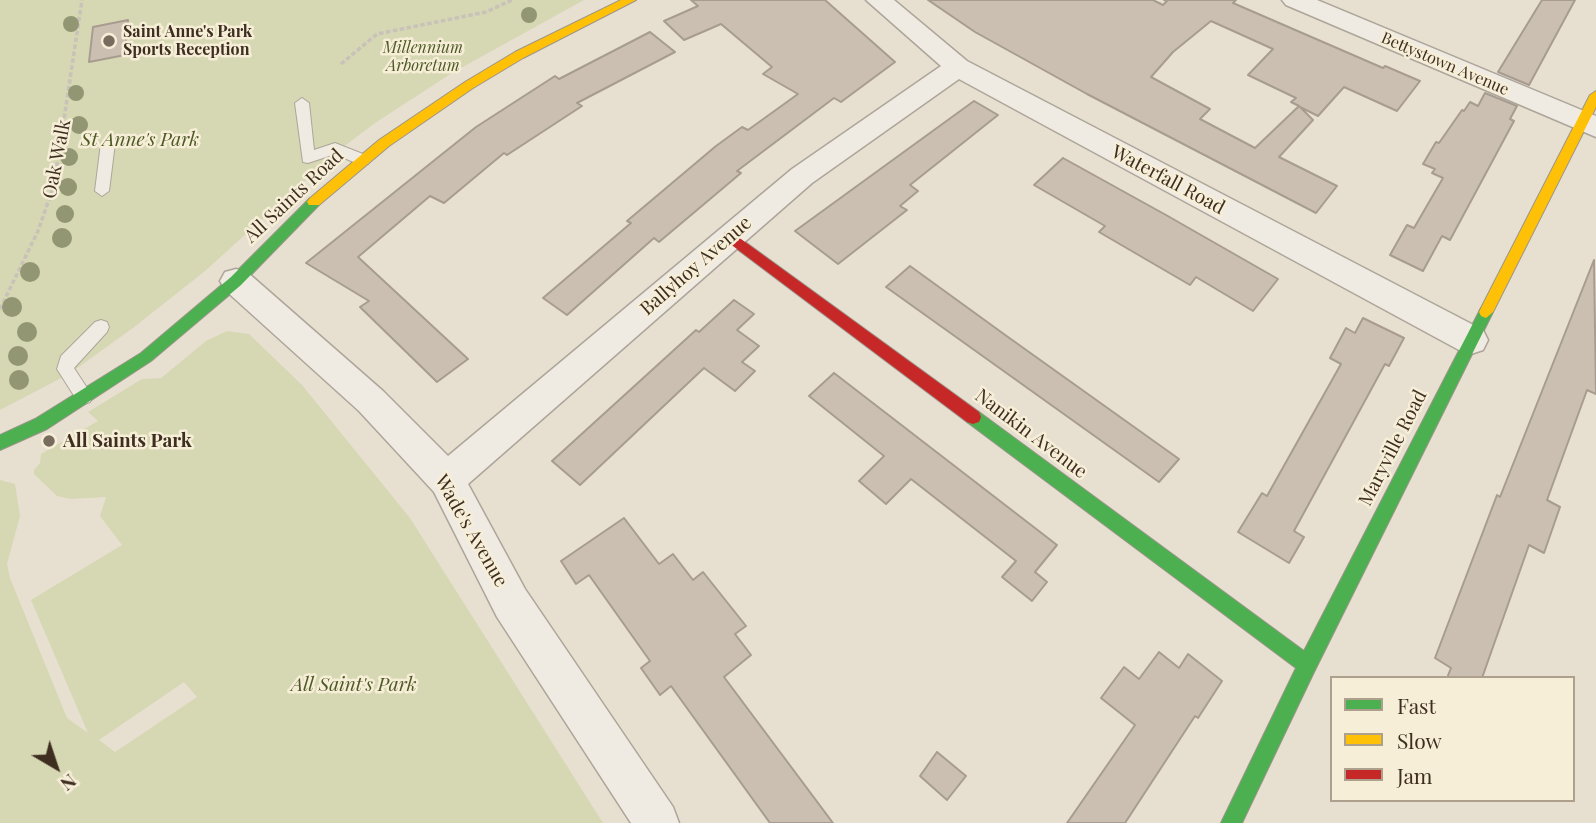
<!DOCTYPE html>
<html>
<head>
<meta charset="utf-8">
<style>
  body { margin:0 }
  #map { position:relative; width:1596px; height:823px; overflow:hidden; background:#e7e0d1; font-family:"Playfair Display",serif }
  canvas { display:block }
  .legend { position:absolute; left:1330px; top:676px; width:245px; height:126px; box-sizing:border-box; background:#f7eed8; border:2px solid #ada18e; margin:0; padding:9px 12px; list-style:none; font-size:21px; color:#3d2e20 }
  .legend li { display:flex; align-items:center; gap:14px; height:35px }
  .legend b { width:35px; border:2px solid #ada18e }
  .north { position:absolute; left:21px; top:732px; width:70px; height:70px; -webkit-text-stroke:5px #f7eed8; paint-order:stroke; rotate:141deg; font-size:19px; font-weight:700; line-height:28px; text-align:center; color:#3d2e20 }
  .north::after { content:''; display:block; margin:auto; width:24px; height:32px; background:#3d2e20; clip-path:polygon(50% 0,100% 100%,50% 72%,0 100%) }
</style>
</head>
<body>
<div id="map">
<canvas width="1596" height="823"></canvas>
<ul class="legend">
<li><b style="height:9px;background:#4caf50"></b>Fast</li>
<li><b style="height:9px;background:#ffc107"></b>Slow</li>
<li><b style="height:9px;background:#c62828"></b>Jam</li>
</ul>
<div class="north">N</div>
</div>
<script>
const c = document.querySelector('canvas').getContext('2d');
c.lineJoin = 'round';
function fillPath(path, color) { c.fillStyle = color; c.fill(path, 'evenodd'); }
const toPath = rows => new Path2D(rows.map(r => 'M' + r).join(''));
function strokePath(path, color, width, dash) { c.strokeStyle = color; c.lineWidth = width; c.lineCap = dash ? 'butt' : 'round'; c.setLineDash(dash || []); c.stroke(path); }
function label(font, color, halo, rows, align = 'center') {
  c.font = font + ' "Playfair Display",serif'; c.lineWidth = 5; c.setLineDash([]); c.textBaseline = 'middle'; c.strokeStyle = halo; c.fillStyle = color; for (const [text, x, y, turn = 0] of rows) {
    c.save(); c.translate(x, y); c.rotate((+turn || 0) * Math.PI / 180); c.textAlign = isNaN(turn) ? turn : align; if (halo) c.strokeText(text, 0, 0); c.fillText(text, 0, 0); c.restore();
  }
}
fillPath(toPath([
  [0,0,584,0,452,73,375,123,339,150,205,271,133,328,69,374,0,410],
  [227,331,249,334,302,385,410,518,603,823,0,823,0,480,15,484,20,516,7,564,10,578,67,718,88,733,31,600,122,545,100,516,106,497,71,499,57,496,34,474,34,470,40,463,41,454,98,421,88,412,142,379,161,378,206,341],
  [184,682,197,697,115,752,99,740]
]), '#d6d7b3');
const building = toPath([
  [691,0,825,0,895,62,841,102,834,98,737,171,741,173,659,242,654,238,567,315,543,298,631,223,627,221,716,146,742,127,748,130,798,94,763,74,772,67,721,24,684,40,664,21,698,6,691,0],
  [928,0,1153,0,1163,5,1167,1,1164,0,1236,0,1233,3,1383,68,1385,66,1420,81,1397,111,1344,87,1318,116,1300,107,1313,120,1279,157,1337,186,1316,213,1087,94,975,32,928,0],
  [1211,21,1273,49,1248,75,1296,98,1291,102,1299,106,1255,148,1200,119,1210,109,1151,77,1173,52,1211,21],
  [1542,0,1575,0,1529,85,1498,72,1542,0],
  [128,20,125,55,89,62,93,27,128,20],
  [650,32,675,52,577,103,582,106,507,155,504,153,444,203,430,196,358,257,468,359,437,382,360,307,369,301,306,263,476,127,555,76,559,79,650,32],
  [1485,93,1517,106,1510,119,1514,121,1450,240,1442,236,1423,271,1390,255,1407,225,1414,228,1443,178,1432,173,1435,169,1423,164,1436,142,1439,143,1462,110,1464,111,1470,102,1478,106,1485,93],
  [974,101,998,115,910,185,918,191,900,206,907,210,838,264,795,231,974,101],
  [1063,158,1166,215,1278,279,1253,311,1196,277,1190,285,1099,232,1105,226,1034,185,1063,158],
  [1594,260,1596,394,1587,390,1547,500,1560,507,1544,553,1529,545,1482,678,1447,678,1451,668,1435,658,1497,495,1500,497,1594,260],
  [910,266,1008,337,1179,459,1159,482,886,287,910,266],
  [734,300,754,314,737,330,759,346,742,362,755,371,735,391,704,368,580,485,552,461,696,330,699,332,734,300],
  [1363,318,1404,338,1389,366,1385,364,1294,531,1304,537,1289,563,1238,532,1262,493,1267,496,1341,364,1330,358,1346,328,1355,333,1363,318],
  [834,373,1057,545,1035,572,1047,582,1032,601,1002,577,1016,561,911,479,886,504,859,481,884,456,809,396,834,373],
  [624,518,659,564,673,554,693,580,703,572,746,626,735,634,751,655,724,677,833,823,770,823,671,686,660,695,641,668,650,661,589,575,576,584,561,561,624,518],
  [1159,652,1179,668,1188,654,1222,681,1198,718,1195,716,1125,823,1067,823,1135,725,1101,698,1124,667,1139,679,1159,652],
  [937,752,966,776,947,800,920,776,937,752]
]);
fillPath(building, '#cbbfb2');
strokePath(building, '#a89c90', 2);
const lane = toPath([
  [302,98,309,103,314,150,335,143,368,156,370,160,368,164,358,164,335,154,308,163,303,162,295,103,302,98],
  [108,138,115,143,109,191,102,196,95,191,101,143,108,138],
  [101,320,107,322,109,327,107,332,74,368,93,397,90,402,84,404,78,402,57,369,61,356,95,322,101,320]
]);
const street = toPath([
  [866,0,894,0,967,61,1483,330,1488,340,1483,350,1471,354,1459,350,959,79,812,183,468,484,525,589,673,807,679,823,631,823,497,617,434,492,359,411,225,290,220,281,225,272,236,269,247,272,383,391,448,456,792,169,941,66,866,0],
  [1282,0,1317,0,1596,116,1596,137,1286,5,1282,0]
]);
const fast = toPath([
  [314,197,319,199,321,202,319,205,241,285,151,361,47,429,0,450,0,435,35,419,141,353,231,277,309,199,314,197],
  [1486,306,1493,312,1314,672,1242,823,1221,823,1296,668,967,422,965,417,967,412,973,410,979,412,1304,651,1481,308,1486,306]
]);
const slow = toPath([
  [621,0,636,0,523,58,473,88,389,146,319,205,309,205,307,202,309,199,379,140,465,82,515,52,621,0],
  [1596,91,1596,107,1493,312,1486,318,1481,316,1479,312,1590,95,1596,91]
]);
const jam = toPath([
  [730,231,979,412,981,417,979,422,973,424,967,422,725,240,723,236,725,232,730,231]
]);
strokePath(lane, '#ada599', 2);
strokePath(street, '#ada599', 3);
strokePath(fast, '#9c958a', 2);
strokePath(slow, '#9c958a', 2);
strokePath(jam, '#9c958a', 2);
strokePath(toPath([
  [341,64,377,34,486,12,512,0],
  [0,309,38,231,54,185,82,0]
]), '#c8c2b9', 3.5, [4.5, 2.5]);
fillPath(lane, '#efebe3');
fillPath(street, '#efebe3');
fillPath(fast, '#4caf50');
fillPath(slow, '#ffc107');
fillPath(jam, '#c62828');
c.fillStyle = '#929673';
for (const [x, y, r] of [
  [529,15,8],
  [71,24,8],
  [76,93,8],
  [79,125,9],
  [69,157,9],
  [68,187,9],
  [65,214,9],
  [62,238,10],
  [30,272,10],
  [12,307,10],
  [27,332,10],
  [18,356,10],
  [19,380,10]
]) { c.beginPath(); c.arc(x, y, r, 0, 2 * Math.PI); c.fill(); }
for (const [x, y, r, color] of [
  [109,41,7,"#786c5e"],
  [49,441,7,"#786c5e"]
]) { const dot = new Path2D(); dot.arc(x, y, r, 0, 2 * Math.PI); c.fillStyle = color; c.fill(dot); strokePath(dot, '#f7eed8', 2.5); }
label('bold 16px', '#3d2e20', '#f7eed8', [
  ["Saint Anne's Park",123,32],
  ["Sports Reception",123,50]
], 'left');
label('italic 16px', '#4d5a26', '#f7eed8', [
  ["Millennium",423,48],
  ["Arboretum",423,66]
]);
label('16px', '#3d2e20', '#f7eed8', [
  ["Bettystown Avenue",1445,64,23]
]);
label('italic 19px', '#4d5a26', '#f7eed8', [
  ["St Anne's Park",140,140],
  ["All Saint's Park",354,685]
]);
label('19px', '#3d2e20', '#f7eed8', [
  ["Oak Walk",57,159,-79],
  ["Waterfall Road",1168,180,28],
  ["All Saints Road",294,196,-43],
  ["Ballyhoy Avenue",696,266,-41],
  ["Nanikin Avenue",1031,434,37],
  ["Maryville Road",1393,448,-63],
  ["Wade's Avenue",471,531,60]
]);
label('bold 19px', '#3d2e20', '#f7eed8', [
  ["All Saints Park",63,441]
], 'left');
</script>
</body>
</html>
